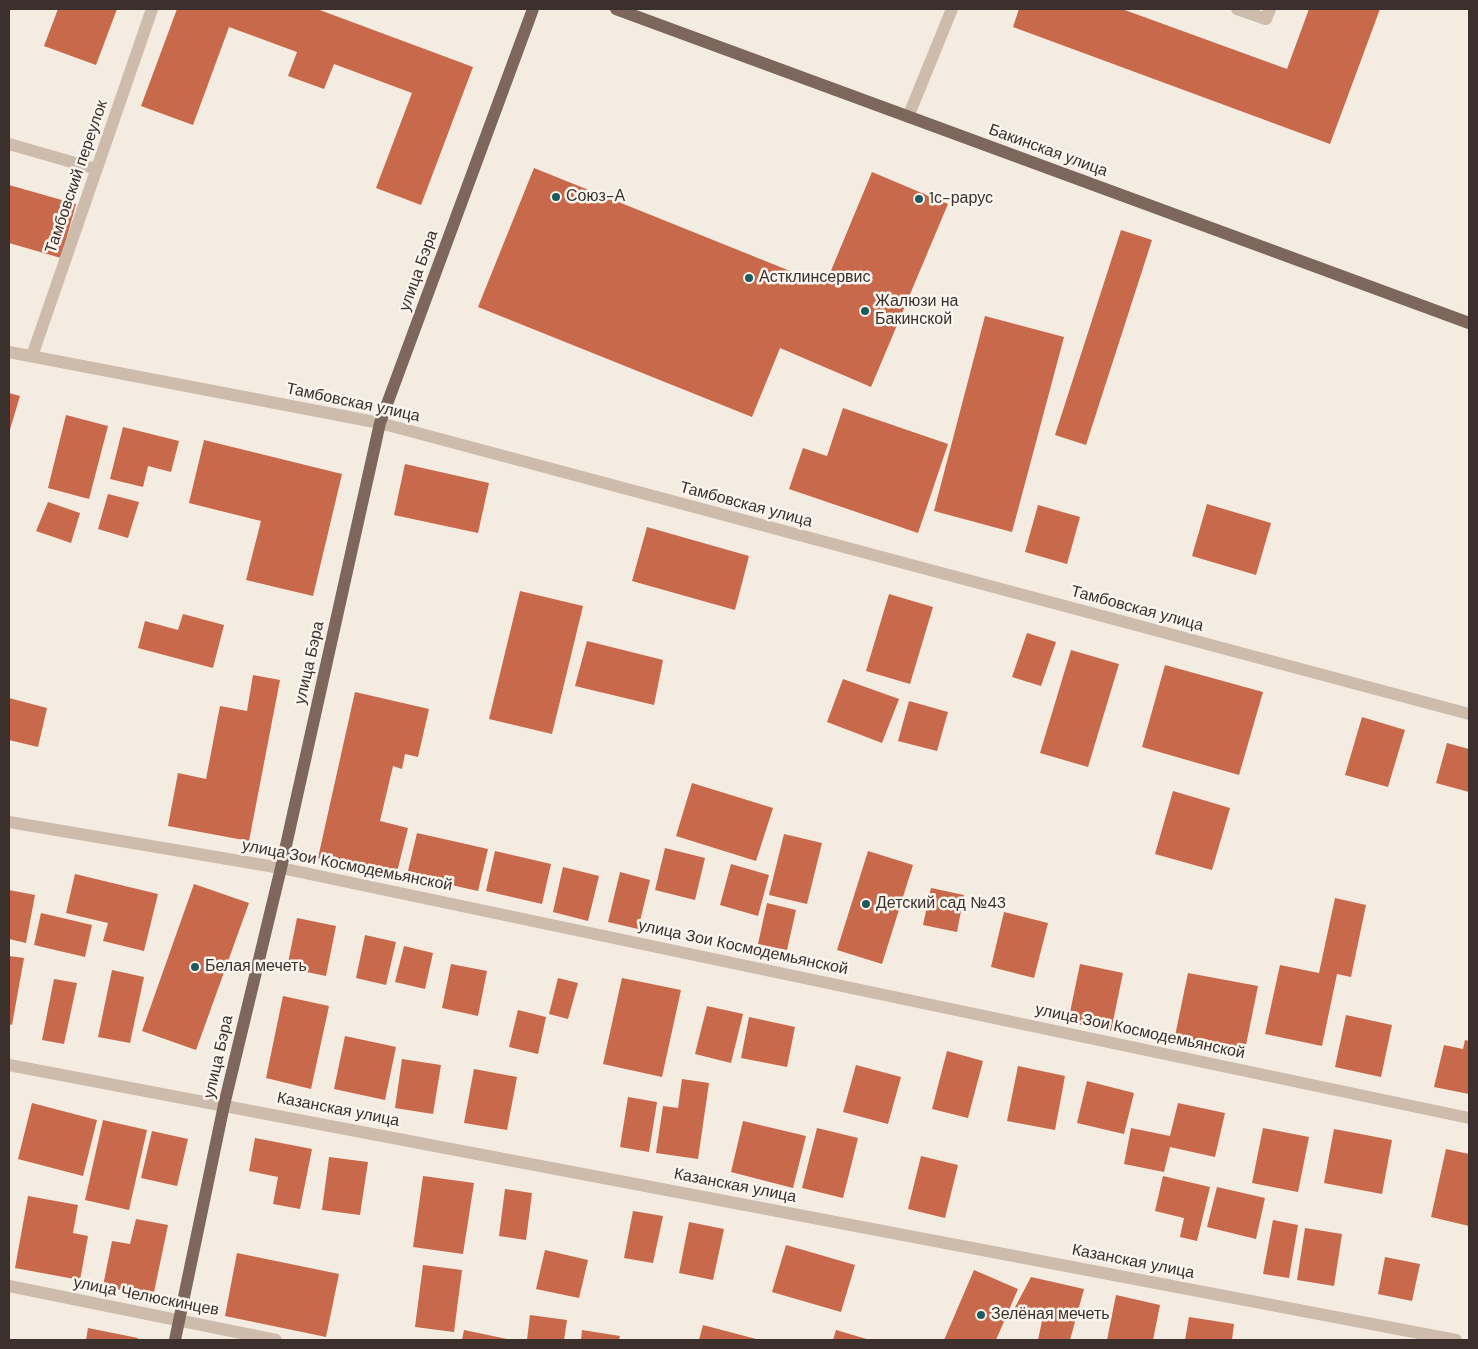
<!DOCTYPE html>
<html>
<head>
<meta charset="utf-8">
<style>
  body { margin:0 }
  #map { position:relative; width:1478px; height:1349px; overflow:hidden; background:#f4ebe1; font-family:"DM Sans",sans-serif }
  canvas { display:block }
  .frame { position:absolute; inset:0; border:10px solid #3b302b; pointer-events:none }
</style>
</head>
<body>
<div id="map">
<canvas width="1478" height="1349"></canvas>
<div class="frame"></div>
</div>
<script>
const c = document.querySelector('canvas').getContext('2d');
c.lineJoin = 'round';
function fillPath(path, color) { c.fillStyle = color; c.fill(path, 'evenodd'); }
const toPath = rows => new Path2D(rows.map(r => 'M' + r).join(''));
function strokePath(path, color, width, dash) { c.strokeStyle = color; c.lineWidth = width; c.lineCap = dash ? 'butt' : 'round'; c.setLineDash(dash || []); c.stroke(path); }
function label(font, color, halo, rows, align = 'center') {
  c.font = font + ' "DM Sans",sans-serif'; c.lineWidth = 5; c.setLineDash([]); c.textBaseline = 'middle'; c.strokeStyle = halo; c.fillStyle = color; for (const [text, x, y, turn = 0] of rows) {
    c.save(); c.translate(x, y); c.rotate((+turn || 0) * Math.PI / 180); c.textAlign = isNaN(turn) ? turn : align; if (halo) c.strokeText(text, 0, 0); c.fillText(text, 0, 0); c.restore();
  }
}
fillPath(toPath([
  [58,9,117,9,96,65,44,46],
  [177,9,317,9,473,67,421,205,376,188,412,93,334,64,324,89,288,76,297,52,229,27,193,125,141,106],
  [1019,9,1122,9,1287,69,1309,9,1380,9,1330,144,1013,27],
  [534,168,825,285,872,172,948,204,871,387,780,348,752,417,478,307],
  [9,185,76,204,61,258,9,243],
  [1121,230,1152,240,1086,445,1055,435],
  [985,316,1064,337,1012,532,934,511],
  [9,393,20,396,9,433],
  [843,408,948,444,918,533,789,489,803,448,827,456],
  [66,415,108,426,89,499,48,488],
  [123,427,179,441,171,472,148,466,143,487,110,479],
  [204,440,342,474,313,596,246,580,261,521,189,503],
  [405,464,489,483,478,533,394,515],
  [108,494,139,502,128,538,98,529],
  [48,502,80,513,71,543,36,531],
  [1207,504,1271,523,1256,575,1192,556],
  [1038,505,1080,517,1067,564,1025,552],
  [647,527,749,556,735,610,632,581],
  [520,591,583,606,552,734,489,719],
  [889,594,933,607,910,684,866,671],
  [183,614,224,625,213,668,138,648,145,621,178,630],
  [1027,633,1056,642,1041,686,1012,677],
  [587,641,663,660,654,705,575,686],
  [1071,650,1119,664,1088,767,1040,753],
  [1165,665,1263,692,1239,775,1142,747],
  [253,675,280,680,249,841,168,826,178,773,206,779,220,706,247,711],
  [843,679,899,699,882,743,827,722],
  [355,692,429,709,418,757,405,754,402,769,393,766,380,821,408,828,396,876,318,858],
  [9,698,47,708,38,747,9,740],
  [909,701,948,712,937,751,898,741],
  [1362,717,1405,730,1388,787,1345,775],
  [1447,743,1469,749,1469,792,1436,783],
  [692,783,773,808,756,861,676,836],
  [1173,791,1230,808,1212,870,1155,854],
  [417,833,488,849,478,891,407,875],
  [784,834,822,843,807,904,769,895],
  [665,848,705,858,695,900,655,890],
  [495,851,551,864,542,904,486,891],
  [868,851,913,865,882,964,837,950],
  [731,864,769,875,758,916,720,905],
  [563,867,599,876,588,921,553,912],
  [620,872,650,880,638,929,608,922],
  [75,874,158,894,144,951,103,941,108,923,66,913],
  [194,884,249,903,196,1050,142,1031],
  [931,888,964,895,957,932,923,925],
  [9,890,35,895,26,943,9,939],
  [1335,898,1366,905,1351,977,1337,974,1322,1046,1265,1034,1280,965,1319,973],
  [767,903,796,910,787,950,758,944],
  [1004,912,1048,923,1034,978,991,967],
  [41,913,92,925,85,957,34,945],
  [297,918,336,926,326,976,287,968],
  [365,935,396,942,386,985,356,978],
  [404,946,433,953,425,989,395,982],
  [9,956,24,958,12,1025,9,1024],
  [451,964,487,971,478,1016,442,1008],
  [1080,964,1123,973,1111,1031,1068,1022],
  [112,970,144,977,130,1043,98,1037],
  [1188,973,1258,986,1245,1050,1175,1036],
  [558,978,578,983,568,1019,549,1014],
  [622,978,681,990,662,1077,603,1064],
  [54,979,77,983,64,1044,42,1040],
  [283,996,329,1006,311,1089,266,1078],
  [707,1006,743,1014,731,1063,695,1054],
  [518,1010,546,1017,538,1054,509,1047],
  [1346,1015,1392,1025,1381,1077,1335,1067],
  [749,1017,795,1027,787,1067,741,1058],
  [345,1036,396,1047,385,1100,334,1089],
  [1465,1040,1469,1041,1469,1094,1434,1087,1444,1045,1463,1049],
  [947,1051,983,1061,968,1118,932,1109],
  [402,1059,441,1065,433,1114,395,1108],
  [856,1065,901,1077,888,1124,843,1112],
  [1018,1066,1065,1076,1055,1130,1007,1121],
  [474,1069,517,1077,507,1130,464,1123],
  [682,1079,709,1083,698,1159,656,1153,663,1106,678,1108],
  [1087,1081,1134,1093,1124,1134,1077,1123],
  [628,1097,657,1102,649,1152,620,1147],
  [32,1103,97,1120,83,1176,18,1159],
  [1178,1103,1225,1113,1215,1157,1170,1147,1164,1172,1124,1164,1131,1128,1170,1136],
  [103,1120,147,1130,129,1210,85,1200],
  [743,1121,806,1136,793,1188,731,1172],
  [817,1128,858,1138,843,1198,802,1188],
  [1263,1128,1309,1137,1298,1192,1252,1183],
  [1334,1129,1392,1140,1382,1194,1324,1183],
  [152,1131,188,1139,177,1186,141,1178],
  [255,1138,312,1149,300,1209,273,1204,278,1177,249,1171],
  [1446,1149,1469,1154,1469,1226,1431,1217],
  [921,1156,958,1165,945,1218,908,1209],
  [329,1157,368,1162,360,1215,322,1210],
  [423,1176,474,1183,463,1254,413,1247],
  [1163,1176,1210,1187,1197,1241,1180,1237,1184,1218,1155,1211],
  [1217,1187,1265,1198,1256,1239,1207,1227],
  [505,1189,532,1193,526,1240,499,1236],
  [28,1196,78,1205,73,1233,88,1236,80,1280,15,1268],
  [633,1211,663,1216,653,1263,624,1258],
  [136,1219,168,1225,153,1297,103,1286,112,1241,130,1244],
  [1273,1220,1298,1225,1289,1278,1263,1274],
  [689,1222,724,1229,713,1280,679,1273],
  [1305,1228,1342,1234,1334,1286,1297,1280],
  [786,1245,855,1265,841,1312,772,1292],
  [545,1250,588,1260,579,1298,536,1289],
  [237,1253,339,1274,326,1337,225,1316],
  [1385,1257,1420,1264,1412,1301,1378,1294],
  [423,1265,462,1270,454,1332,415,1327],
  [974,1270,1018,1289,996,1340,944,1340],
  [1031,1277,1084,1289,1070,1340,1038,1340,1042,1321,1012,1313],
  [1116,1295,1160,1305,1153,1340,1107,1340],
  [530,1315,567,1320,564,1340,527,1340],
  [1189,1317,1234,1324,1232,1340,1185,1340],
  [703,1325,760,1340,699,1340],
  [88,1328,138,1338,137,1340,86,1340],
  [464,1330,507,1339,507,1340,462,1340],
  [582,1330,620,1336,619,1340,581,1340],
  [836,1330,870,1340,833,1340]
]), '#c8694b');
strokePath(toPath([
  [1237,9,1266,19,1270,9],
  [908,117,952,9],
  [9,144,96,169],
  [9,352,380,423,1469,714],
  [32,356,152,9],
  [9,822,281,868,1469,1118],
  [9,1065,1456,1340],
  [9,1286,276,1340]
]), '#cdbbac', 12);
strokePath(toPath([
  [616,9,1469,323],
  [175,1340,224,1105,281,868,380,423,533,9]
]), '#7d675c', 12);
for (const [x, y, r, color] of [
  [556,197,5,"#1f5a5e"],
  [919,199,5,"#1f5a5e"],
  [749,278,5,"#1f5a5e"],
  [865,311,5,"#1f5a5e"],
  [866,904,5,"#1f5a5e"],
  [195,967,5,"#1f5a5e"],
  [981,1315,5,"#1f5a5e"]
]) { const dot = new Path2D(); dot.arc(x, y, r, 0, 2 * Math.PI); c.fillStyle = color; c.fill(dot); strokePath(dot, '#fbf5ee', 2); }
label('16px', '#3b302b', '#fbf5ee', [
  ["Бакинская улица",1048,151,20],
  ["Тамбовский переулок",77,177,-71],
  ["улица Бэра",419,271,-70],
  ["Тамбовская улица",353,403,12],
  ["Тамбовская улица",746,505,15],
  ["Тамбовская улица",1137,609,15],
  ["улица Бэра",310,663,-77],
  ["улица Зои Космодемьянской",347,866,11],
  ["улица Зои Космодемьянской",743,948,12],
  ["улица Зои Космодемьянской",1140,1032,12],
  ["улица Бэра",219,1057,-77],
  ["Казанская улица",338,1110,11],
  ["Казанская улица",735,1186,11],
  ["Казанская улица",1133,1262,11],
  ["улица Челюскинцев",146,1297,11]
]);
label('16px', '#3b302b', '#fbf5ee', [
  ["Союз-А",566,197],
  ["1с-рарус",929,199],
  ["Астклинсервис",759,278],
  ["Жалюзи на",875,302],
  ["Бакинской",875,320],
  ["Детский сад №43",876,904],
  ["Белая мечеть",205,967],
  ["Зелёная мечеть",991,1315]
], 'left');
</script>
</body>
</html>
